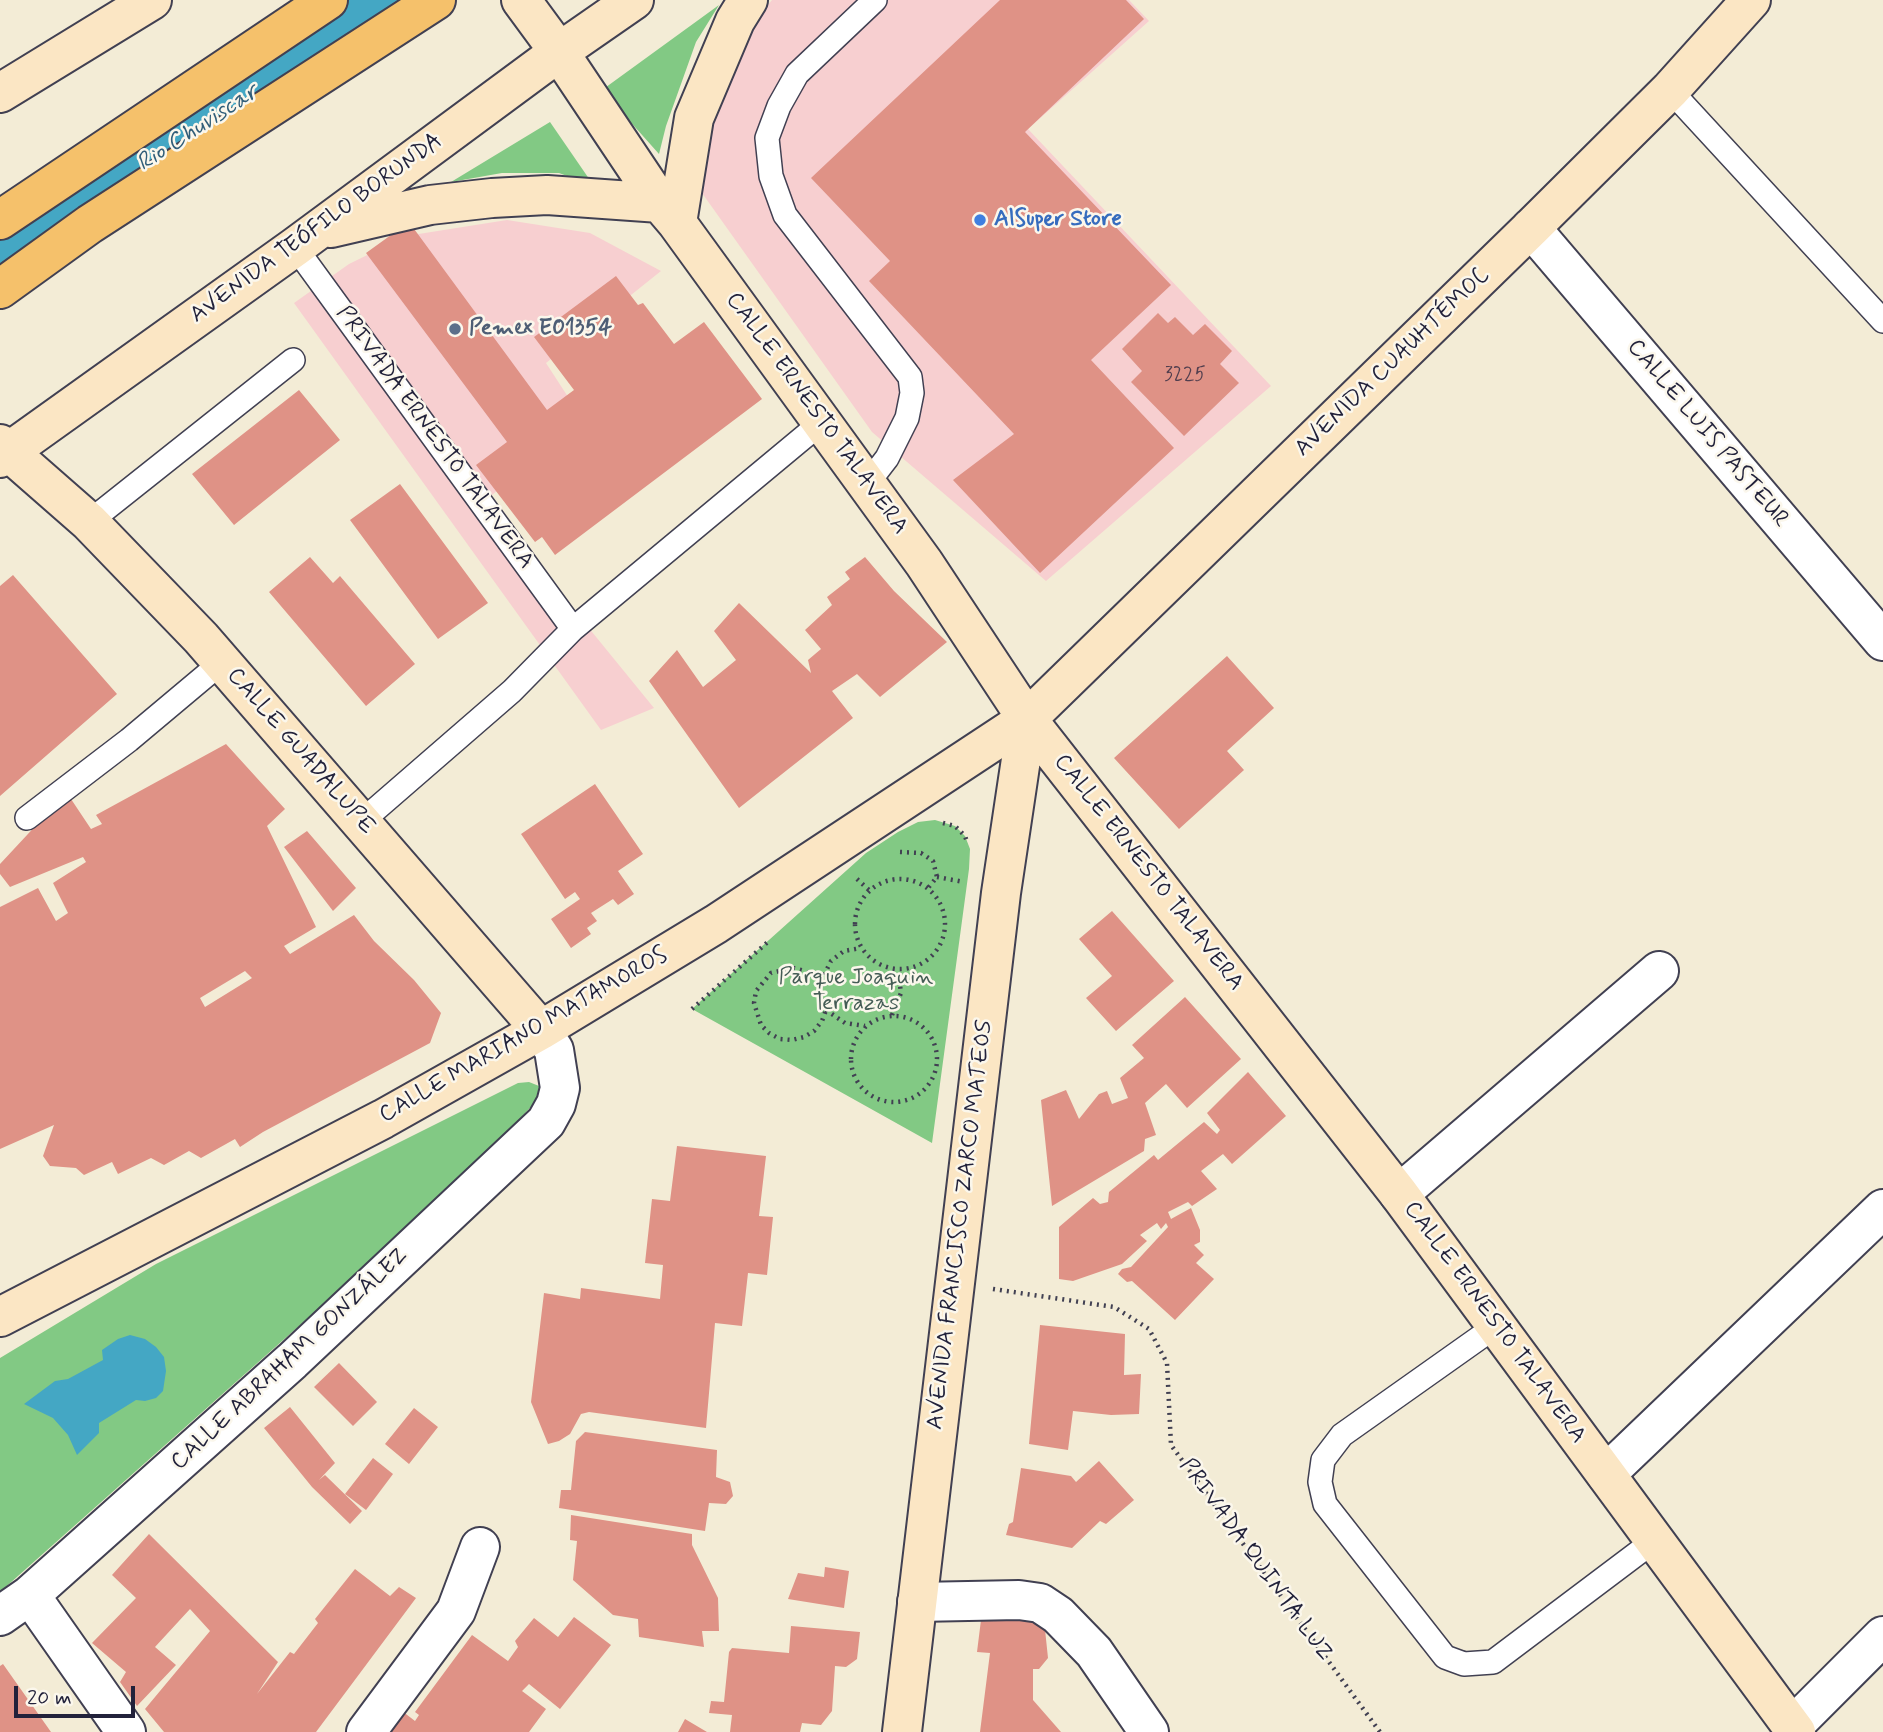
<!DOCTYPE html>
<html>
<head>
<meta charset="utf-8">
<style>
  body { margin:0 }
  #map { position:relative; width:1883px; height:1732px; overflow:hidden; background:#f3ecd6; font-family:Mynerve,sans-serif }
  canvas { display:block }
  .scale { position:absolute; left:14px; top:1686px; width:121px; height:32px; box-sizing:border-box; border:4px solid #22223b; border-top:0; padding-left:9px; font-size:21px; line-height:24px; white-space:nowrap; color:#22223b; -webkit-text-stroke:5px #fbf7ec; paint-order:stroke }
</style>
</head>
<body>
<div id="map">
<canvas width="1883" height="1732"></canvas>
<div class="scale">20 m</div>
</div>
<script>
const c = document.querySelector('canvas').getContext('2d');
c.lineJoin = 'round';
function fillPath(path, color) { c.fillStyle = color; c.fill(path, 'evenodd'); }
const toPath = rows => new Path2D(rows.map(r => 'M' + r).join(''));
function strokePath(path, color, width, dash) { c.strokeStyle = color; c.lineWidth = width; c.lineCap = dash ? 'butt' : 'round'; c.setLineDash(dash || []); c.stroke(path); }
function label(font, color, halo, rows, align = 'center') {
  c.font = font + ' Mynerve,sans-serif'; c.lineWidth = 5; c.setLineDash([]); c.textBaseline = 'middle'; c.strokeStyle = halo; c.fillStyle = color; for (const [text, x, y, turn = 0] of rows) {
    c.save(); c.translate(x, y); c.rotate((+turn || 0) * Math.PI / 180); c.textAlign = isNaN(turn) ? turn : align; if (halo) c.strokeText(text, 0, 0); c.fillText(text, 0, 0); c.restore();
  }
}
fillPath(toPath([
  [772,0,1129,0,1149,21,1028,129,1271,386,1046,581,872,432,702,193,711,104,746,32],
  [507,220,590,233,661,271,546,363,585,423,488,498,535,562,654,708,601,730,294,303,349,264,406,236]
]), '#f7cfd0');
fillPath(toPath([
  [719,5,696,42,666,126,659,154,602,90],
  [550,122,594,186,559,173,502,173,451,182],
  [935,820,955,826,965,836,970,849,969,869,932,1143,692,1009,866,853,898,832,918,822],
  [529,1082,539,1086,541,1096,463,1180,0,1592,0,1358,156,1264,518,1083]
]), '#82c984');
fillPath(toPath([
  [130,1335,145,1339,156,1347,164,1357,166,1371,163,1391,156,1398,145,1401,136,1400,99,1423,99,1433,77,1455,68,1435,53,1418,24,1404,55,1381,68,1379,103,1360,102,1350,118,1339]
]), '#44a7c4');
strokePath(toPath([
  [0,258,397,0]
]), '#44a7c4', 72);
fillPath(toPath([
  [1000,0,1126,0,1144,19,1025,132,1171,285,1091,360,1174,448,1040,573,953,480,1014,434,869,281,890,261,811,178],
  [409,222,547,410,574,390,534,337,616,276,638,305,643,303,674,344,704,322,762,399,555,555,542,537,535,542,476,465,507,442,366,253],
  [1158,313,1168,323,1175,317,1193,335,1205,324,1232,351,1220,364,1239,383,1184,436,1131,382,1142,371,1122,349],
  [299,390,340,440,234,525,192,474],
  [400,484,488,603,438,639,350,520],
  [310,557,333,583,340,576,415,664,366,706,269,592],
  [865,557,894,591,947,642,880,697,857,674,832,691,853,718,739,808,649,681,677,650,703,687,736,660,714,631,739,603,811,673,808,660,821,649,805,630,832,605,827,597,850,579,845,572],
  [13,575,117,694,0,796,0,586],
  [1227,656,1274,708,1227,751,1244,770,1179,829,1114,758],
  [226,744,285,809,267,826,316,927,284,946,290,954,354,915,374,941,414,980,441,1013,430,1043,263,1132,240,1147,235,1139,201,1158,189,1151,164,1165,151,1158,118,1174,112,1162,84,1175,76,1168,50,1166,43,1156,54,1125,0,1149,0,907,38,888,56,921,68,913,53,883,86,862,83,857,10,887,0,874,0,864,54,806,69,796,91,829,102,824,96,815],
  [245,971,252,978,205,1007,200,998],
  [595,784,643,854,618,871,634,894,618,905,613,899,591,913,597,921,587,928,591,934,571,948,551,919,580,899,575,892,565,899,521,834],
  [307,831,356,888,333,911,284,847],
  [1112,911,1174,981,1116,1031,1086,998,1112,976,1079,939],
  [1185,997,1241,1059,1187,1108,1166,1084,1145,1103,1156,1135,1145,1139,1144,1151,1052,1206,1041,1100,1066,1090,1079,1119,1099,1094,1107,1091,1112,1104,1128,1098,1120,1078,1144,1058,1132,1045],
  [1248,1072,1286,1116,1232,1164,1223,1154,1201,1171,1217,1189,1192,1206,1188,1202,1168,1212,1171,1219,1191,1208,1200,1230,1200,1242,1194,1245,1204,1255,1196,1263,1214,1279,1175,1320,1132,1281,1127,1282,1118,1274,1122,1269,1131,1267,1168,1227,1166,1223,1161,1229,1157,1223,1140,1235,1147,1241,1122,1264,1073,1281,1059,1279,1059,1227,1093,1198,1100,1204,1108,1202,1109,1192,1154,1155,1158,1160,1204,1122,1217,1134,1220,1130,1207,1113],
  [677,1146,766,1156,759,1216,773,1217,767,1275,748,1273,742,1326,715,1323,706,1428,589,1412,581,1414,570,1434,559,1441,548,1444,531,1402,544,1293,580,1299,581,1288,660,1299,663,1265,645,1263,652,1199,670,1201],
  [1040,1325,1125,1334,1124,1375,1141,1374,1139,1414,1111,1415,1073,1411,1068,1450,1029,1444],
  [339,1363,377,1402,353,1426,314,1387],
  [290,1407,335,1463,319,1480,325,1475,362,1511,350,1524,312,1487,264,1428],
  [414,1408,438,1427,409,1464,385,1444],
  [585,1432,717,1450,716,1477,730,1482,733,1496,726,1504,709,1503,705,1531,559,1508,561,1490,571,1490,576,1441],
  [373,1458,393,1474,366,1510,345,1494],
  [1099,1461,1134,1500,1106,1524,1100,1521,1072,1548,1006,1535,1009,1524,1013,1522,1021,1468,1071,1476,1076,1482],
  [571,1515,692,1534,692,1545,718,1598,719,1631,702,1631,704,1647,639,1637,638,1619,613,1615,573,1580,577,1541,570,1540],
  [149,1534,278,1662,257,1694,290,1652,294,1654,318,1623,315,1619,355,1569,390,1596,399,1587,416,1598,316,1732,164,1732,145,1709,210,1631,190,1609,155,1647,176,1665,137,1706,120,1682,126,1672,92,1643,136,1598,112,1575],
  [825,1567,849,1571,844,1608,788,1599,798,1573,824,1577],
  [982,1612,1044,1620,1048,1658,1039,1669,1033,1669,1033,1700,1061,1732,980,1732,990,1653,977,1652],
  [574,1617,611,1645,560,1709,529,1684,522,1691,546,1709,529,1732,386,1732,402,1711,415,1721,419,1715,415,1712,472,1635,508,1661,518,1647,515,1641,534,1618,558,1637],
  [791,1626,860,1632,857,1659,846,1667,835,1666,832,1711,821,1725,802,1723,800,1732,730,1732,732,1715,709,1713,711,1701,724,1702,729,1652,732,1648,789,1653],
  [3,1664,51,1732,0,1732,0,1666],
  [685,1719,707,1732,678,1732]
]), '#df9286');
const lane = toPath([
  [1670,90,1883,321],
  [295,247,573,629],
  [867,484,887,458,907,418,912,393,910,377,785,215,771,176,767,138,779,106,797,74,875,0],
  [89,522,293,360],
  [27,818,129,740,222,662],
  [361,822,512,691,573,629,822,422],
  [1496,1326,1342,1435,1323,1460,1320,1482,1325,1504,1445,1657,1464,1664,1493,1662,1655,1540]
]);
const street = toPath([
  [1531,228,1883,641],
  [1399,1194,1659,971],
  [1606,1474,1883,1209],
  [30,1595,126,1732],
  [917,1602,1019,1600,1040,1603,1058,1615,1094,1652,1149,1732],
  [0,1616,30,1595,292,1361,546,1122,556,1104,560,1088,554,1050,541,1030],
  [1792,1727,1883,1636],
  [366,1732,456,1611,480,1547]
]);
const secondary = toPath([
  [521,0,557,49,660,203,677,223,924,563,1027,719,1399,1194,1796,1732],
  [0,93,152,0],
  [677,223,694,118,735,21,748,0],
  [331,228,430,205,492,198,547,195,660,203],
  [0,444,89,522,201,638,541,1030],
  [0,458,295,247,559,52,634,0],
  [0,1317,383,1119,541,1030,716,924,1027,719,1531,228,1670,90,1751,0],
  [902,1732,1001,893,1027,719]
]);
const primary = toPath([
  [0,220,328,0],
  [0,289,90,224,436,0]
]);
strokePath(lane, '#414052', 26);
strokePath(street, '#414052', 42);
strokePath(secondary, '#414052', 42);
strokePath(primary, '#414052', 42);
strokePath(toPath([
  [943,823,955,826,965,836,967,842],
  [900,852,921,853,933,861,937,877,928,888],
  [937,877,964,882],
  '855 924a45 45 0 1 1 90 0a45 45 0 1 1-90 0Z',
  [857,879,870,891],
  [793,968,805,971,821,981,826,998,826,1010,822,1021,814,1031,804,1037,792,1040,780,1039,769,1033,761,1025,754,1003,756,991,771,973,793,968],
  [821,981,831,961,844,951,861,948],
  [692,1009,770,940],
  [826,1010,845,1023,865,1026],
  [892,1015,901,993,898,970],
  '851 1059a43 43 0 1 1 86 0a43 43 0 1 1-86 0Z',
  [993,1289,1114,1307,1149,1329,1167,1363,1171,1445,1380,1732]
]), '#414052', 4.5, [2, 5]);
strokePath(lane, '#fff', 23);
strokePath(street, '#fff', 38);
strokePath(secondary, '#fbe6c4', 38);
strokePath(primary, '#f5c16b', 38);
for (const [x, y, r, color] of [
  [980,220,7,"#3f7fe0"],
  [455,329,7,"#5c6f8a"]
]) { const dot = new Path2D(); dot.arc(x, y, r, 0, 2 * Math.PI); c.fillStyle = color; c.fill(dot); strokePath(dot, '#fbf7ec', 2.5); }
label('19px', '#513e4e', null, [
  ["3225",1185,376]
]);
label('bold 23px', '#366cbe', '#fbf7ec', [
  ["AlSuper Store",994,220]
], 'left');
label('23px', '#22223b', '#fbf7ec', [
  ["AVENIDA TEÓFILO BORUNDA",317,229,-36],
  ["AVENIDA CUAUHTÉMOC",1393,363,-44],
  ["CALLE ERNESTO TALAVERA",816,414,54],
  ["CALLE LUIS PASTEUR",1707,434,50],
  ["PRIVADA ERNESTO TALAVERA",434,438,54],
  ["CALLE GUADALUPE",300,752,49],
  ["CALLE ERNESTO TALAVERA",1148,873,52],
  ["CALLE MARIANO MATAMOROS",524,1036,-30],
  ["AVENIDA FRANCISCO ZARCO MATEOS",961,1225,-83],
  ["CALLE ERNESTO TALAVERA",1494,1323,54],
  ["CALLE ABRAHAM GONZÁLEZ",290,1360,-43],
  ["PRIVADA QUINTA LUZ",1255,1560,54]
]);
label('bold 23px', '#4e5e75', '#fbf7ec', [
  ["Pemex E01354",469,329]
], 'left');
label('23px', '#445c55', '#fbf7ec', [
  ["Parque Joaquin",856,978],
  ["Terrazas",856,1004]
]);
label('italic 24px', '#315e79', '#fbf7ec', [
  ["Rio Chuviscar",198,129,-33]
]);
</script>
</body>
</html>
